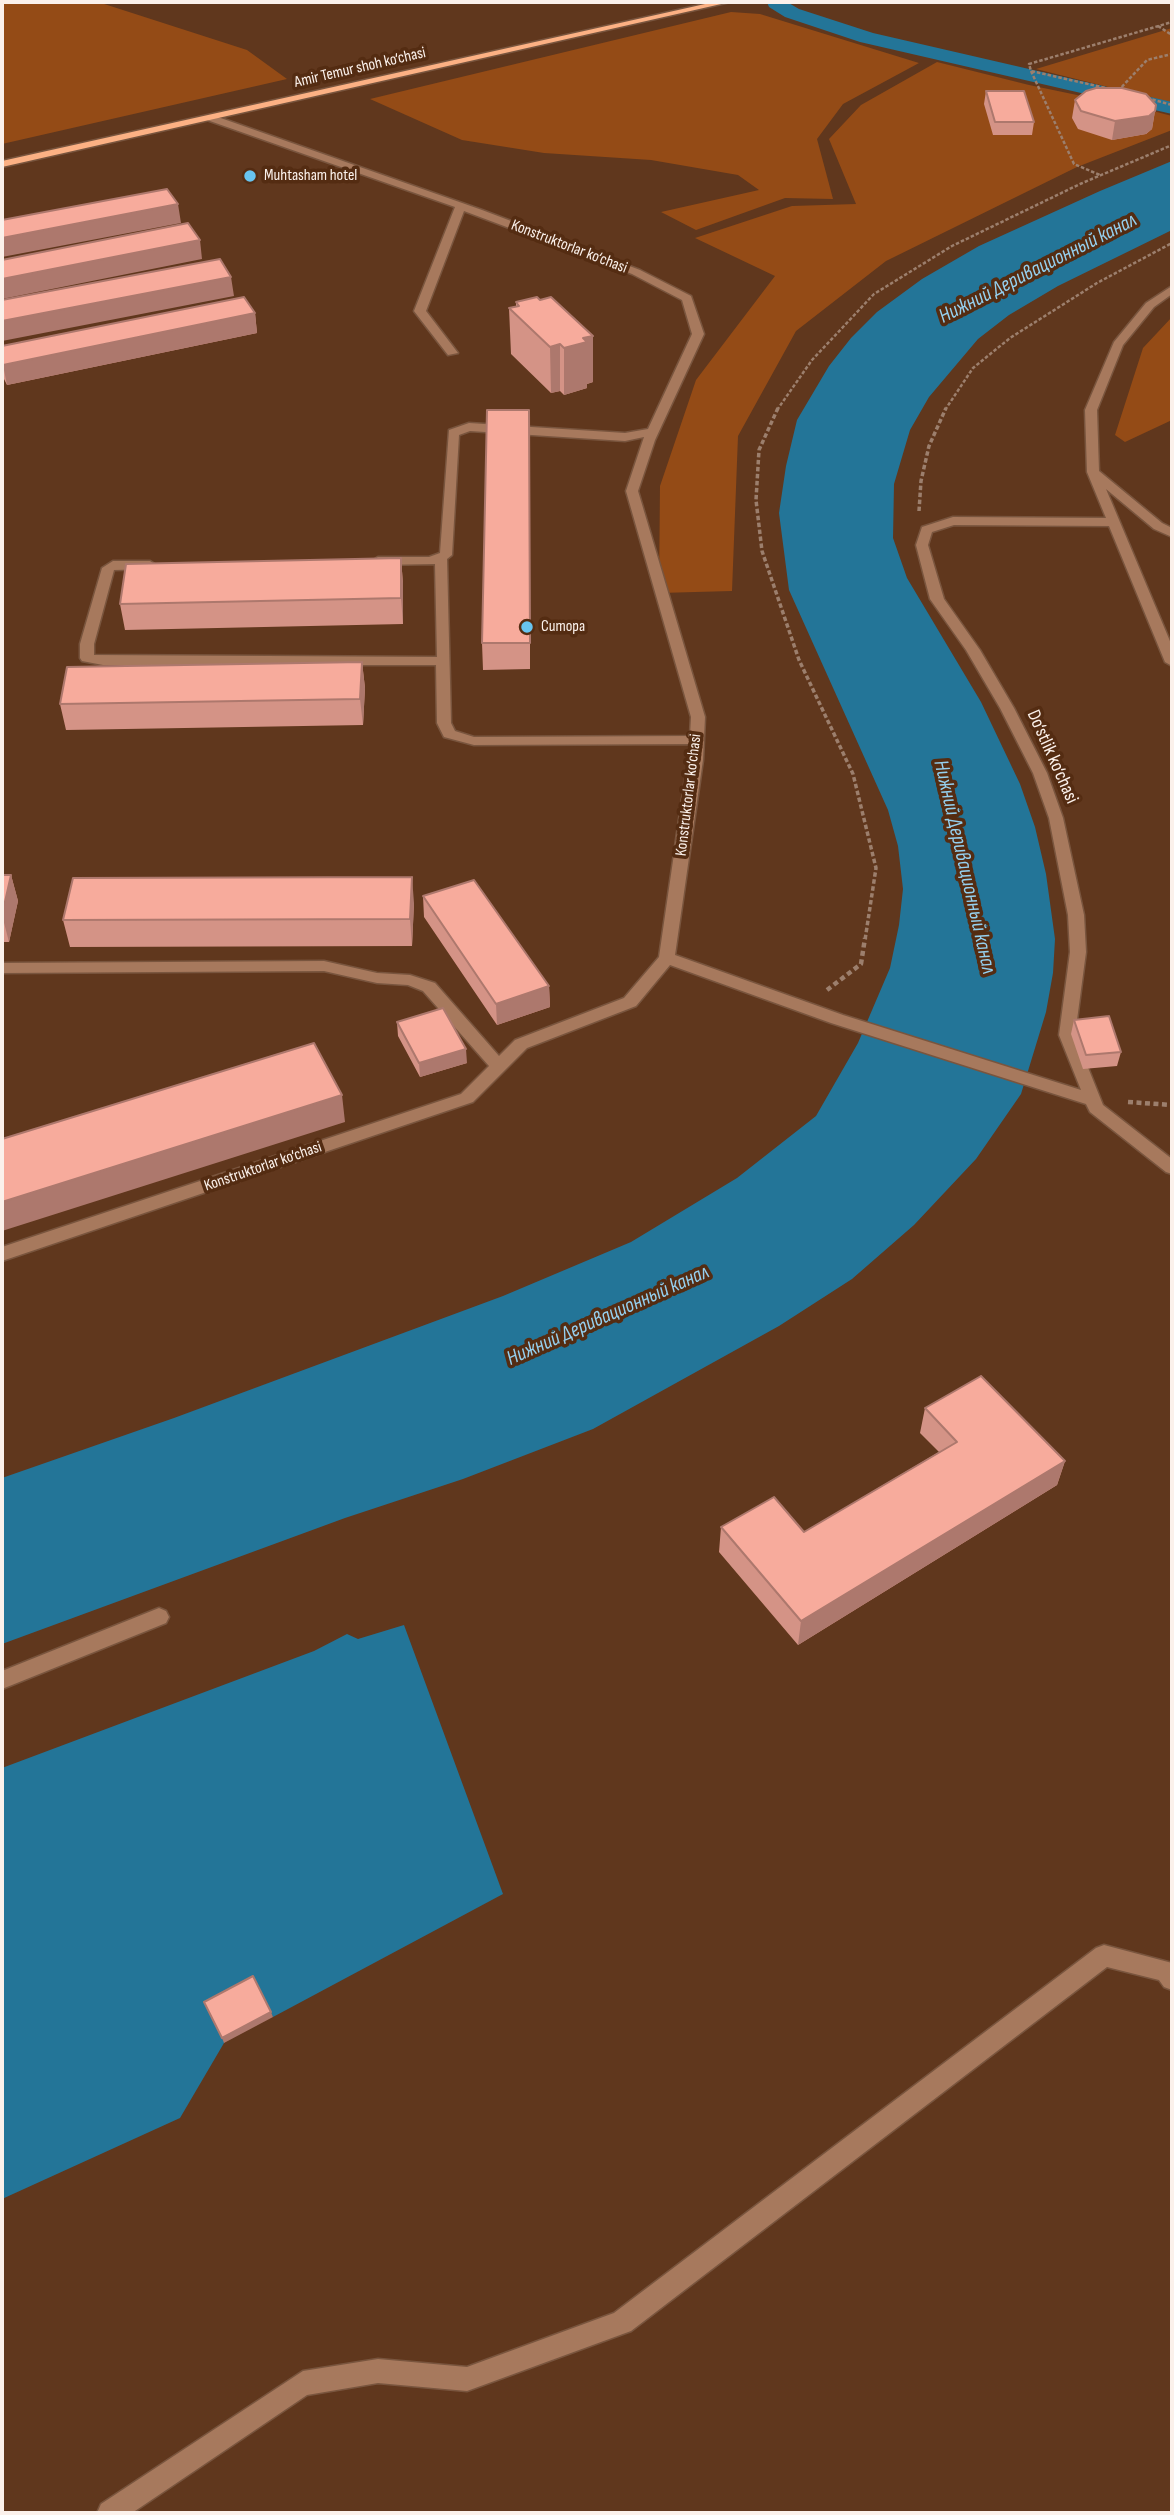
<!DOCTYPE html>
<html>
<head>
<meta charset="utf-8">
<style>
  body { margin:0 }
  #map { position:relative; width:1174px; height:2515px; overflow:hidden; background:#60371d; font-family:"Sofia Sans Condensed",sans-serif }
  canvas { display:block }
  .frame { position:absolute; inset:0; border:4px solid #fbf1eb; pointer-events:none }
</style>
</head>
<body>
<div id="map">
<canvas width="1174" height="2515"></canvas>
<div class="frame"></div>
</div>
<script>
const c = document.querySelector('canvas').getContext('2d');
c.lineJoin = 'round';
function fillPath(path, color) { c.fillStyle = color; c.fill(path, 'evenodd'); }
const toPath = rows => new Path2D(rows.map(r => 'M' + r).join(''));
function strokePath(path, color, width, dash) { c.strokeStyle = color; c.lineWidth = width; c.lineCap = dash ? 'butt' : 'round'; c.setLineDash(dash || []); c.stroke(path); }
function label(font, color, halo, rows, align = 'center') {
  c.font = font + ' "Sofia Sans Condensed",sans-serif'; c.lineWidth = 7; c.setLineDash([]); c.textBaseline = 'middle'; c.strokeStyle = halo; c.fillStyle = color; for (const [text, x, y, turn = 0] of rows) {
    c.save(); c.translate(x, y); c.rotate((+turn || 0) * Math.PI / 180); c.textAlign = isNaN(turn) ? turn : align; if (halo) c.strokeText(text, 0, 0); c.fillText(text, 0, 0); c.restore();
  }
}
fillPath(toPath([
  [2,2,98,2,247,50,287,79,2,144],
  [731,12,760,14,919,63,843,104,817,139,833,199,785,198,696,230,661,212,759,190,738,175,651,160,544,153,462,140,370,99],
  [1172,28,1172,103,1036,69],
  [937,62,1029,85,1149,110,1172,116,1172,130,1077,167,886,261,796,331,738,436,732,591,659,593,660,486,696,380,775,276,695,238,792,206,856,204,829,139,861,105],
  [1172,317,1172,420,1125,442,1115,435,1143,348]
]), '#944b16');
fillPath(toPath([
  [1172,161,1172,230,1058,286,1009,315,978,339,929,397,910,430,894,484,893,538,907,578,981,702,1020,784,1035,827,1046,874,1055,939,1053,973,1046,1012,1021,1094,976,1159,914,1225,852,1279,779,1326,593,1429,463,1479,345,1518,2,1644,2,1478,174,1418,503,1296,631,1242,737,1178,816,1116,858,1043,890,968,899,925,903,889,898,846,888,810,789,590,779,513,786,466,797,420,829,366,851,338,877,312,922,279,979,246,1100,191],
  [404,1625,503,1894,273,2017,255,1982,224,2043,180,2118,2,2199,2,1768,314,1651,347,1634,358,1639]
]), '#237598');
fillPath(toPath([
  [767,2,787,2,799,9,873,33,1172,102,1172,114,860,42,785,17,769,7,767,2]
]), '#237598');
const minor = toPath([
  [207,116,215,116,482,210,640,270,691,296,704,334,655,440,638,491,705,717,703,760,675,955,843,1015,1081,1090,1059,1035,1070,952,1068,915,1049,818,1033,773,1000,708,966,650,930,599,916,545,922,527,953,517,1106,518,1087,472,1085,410,1114,342,1146,303,1172,286,1172,294,1154,307,1123,345,1097,410,1099,471,1162,523,1172,528,1172,537,1154,529,1106,489,1172,646,1172,666,1165,662,1109,526,954,525,932,532,928,545,944,599,980,650,1014,708,1047,773,1063,818,1084,915,1086,952,1075,1035,1103,1105,1172,1159,1172,1174,1166,1172,1090,1112,1086,1104,831,1023,670,965,636,1006,527,1048,473,1102,2,1261,2,1247,461,1094,489,1066,423,991,408,985,377,983,324,971,2,973,2,963,324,961,377,973,410,975,435,983,499,1056,515,1040,624,998,659,957,690,744,474,745,444,737,437,723,436,665,103,665,82,661,80,658,80,644,102,568,113,561,150,561,156,565,150,569,114,570,94,644,94,655,437,657,435,564,378,565,372,561,378,557,429,557,440,553,449,430,469,423,625,433,648,429,692,334,682,300,632,274,464,211,426,311,458,353,448,355,414,311,455,207,207,120,207,116],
  [470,431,625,441,644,437,626,491,691,717,690,736,474,737,455,731,451,723,447,559,452,555,459,435,470,431],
  [159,1608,166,1611,169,1617,166,1623,2,1689,2,1671,159,1608],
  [1104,1945,1172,1963,1172,1990,1164,1987,1159,1980,1107,1967,631,2331,467,2391,378,2383,307,2395,132,2513,97,2513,101,2504,303,2371,378,2359,467,2367,614,2313,1096,1948,1104,1945]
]);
const major = toPath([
  [714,2,730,2,2,167,2,161,714,2]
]);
strokePath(minor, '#79553e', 3);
strokePath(major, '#79553e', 3);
strokePath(toPath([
  [1158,26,1172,35],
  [1031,71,1074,164,1100,175],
  [1110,89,1031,71,1029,64,1172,22],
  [1118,91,1147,60,1172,54],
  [1147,98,1172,105],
  [777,410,812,360,874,294,952,246,1080,184,1172,145],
  [945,410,973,368,1010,338,1097,283,1172,243]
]), '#9c7f6d', 2.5, [3.5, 2]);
strokePath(toPath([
  [778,408,759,450,756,500,762,551,799,660,853,774,876,868,865,940],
  [919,511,921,481,929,446,946,408]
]), '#9c7f6d', 3.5, [4.5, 2.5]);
strokePath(toPath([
  [827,990,861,964,865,938],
  [1128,1102,1172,1105]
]), '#9c7f6d', 4.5, [5, 3.5]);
fillPath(minor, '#a7795d');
fillPath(major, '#fcb184');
fillPath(toPath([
  [986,91,1034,122,1032,135,993,135,984,104],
  [1075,100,1156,105,1152,129,1146,134,1112,140,1078,129,1072,118],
  [537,297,593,382,587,384,587,388,564,395,560,391,551,393,511,354,509,308,516,306,516,302],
  [255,313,257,333,7,385,2,375,2,346],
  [530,435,530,669,483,670,482,643],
  [401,558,403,584,403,624,125,630,120,604],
  [362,662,365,688,363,725,66,730,60,704],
  [2,875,11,875,18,901,9,942,2,942],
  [423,896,549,986,550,1007,497,1025,424,917],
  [414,903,412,946,70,947,63,920],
  [1074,1020,1121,1052,1117,1066,1083,1069,1071,1034],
  [397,1022,467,1063,420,1077,398,1036],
  [925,1408,1065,1461,1057,1485,798,1645,719,1552,721,1527,804,1532,939,1452,920,1433]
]), '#d49386');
fillPath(toPath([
  [1155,111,1152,129,1146,134,1112,140,1115,121],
  [178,204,181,223,2,257,2,238],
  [200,240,202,259,2,299,2,279],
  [231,277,234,296,2,341,2,321],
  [255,313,257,333,7,385,3,365],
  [593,336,593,382,587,384,587,388,564,395,564,348,583,338],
  [560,344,560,391,551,393,550,347],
  [401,558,403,584,403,624,401,598],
  [362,662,365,688,363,725,360,699],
  [11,875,18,901,9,942,2,915],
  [412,877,414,903,412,946,410,919],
  [549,986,550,1007,497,1025,496,1004],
  [466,1049,467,1063,420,1077,419,1063],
  [342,1095,345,1122,2,1231,2,1202],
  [1065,1461,1057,1485,798,1645,801,1621],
  [271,2012,273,2017,224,2043,222,2038]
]), '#ad786d');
const building = toPath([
  [1096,88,1122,88,1146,94,1156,105,1155,111,1149,116,1115,121,1081,111,1075,100,1086,91,1096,88],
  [986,91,1024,91,1034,122,995,122,986,91],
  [167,189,178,204,2,238,2,220,167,189],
  [188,223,200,240,2,279,2,260,188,223],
  [220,259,231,277,2,321,2,300,220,259],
  [244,297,255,313,3,365,2,363,2,346,244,297],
  [537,297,540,300,551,297,593,336,583,338,587,342,564,348,560,344,550,347,509,308,519,306,516,302,537,297],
  [487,410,529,410,530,643,482,643,487,410],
  [401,558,401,598,120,604,126,564,401,558],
  [362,662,360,699,60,704,67,667,362,662],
  [2,875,11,875,2,915,2,875],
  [412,877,410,919,63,920,73,878,412,877],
  [474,880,549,986,496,1004,423,896,474,880],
  [443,1008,466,1049,419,1063,397,1022,443,1008],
  [1109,1016,1121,1052,1086,1055,1074,1020,1109,1016],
  [314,1043,342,1095,2,1202,2,1139,314,1043],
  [981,1376,1065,1461,801,1621,721,1527,774,1497,804,1532,957,1442,925,1408,981,1376],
  [253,1976,271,2012,222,2038,204,2002,253,1976]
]);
fillPath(building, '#f7ab9c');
strokePath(building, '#ad786d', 2);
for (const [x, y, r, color] of [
  [250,176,7,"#68c4f0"],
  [527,627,7,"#68c4f0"]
]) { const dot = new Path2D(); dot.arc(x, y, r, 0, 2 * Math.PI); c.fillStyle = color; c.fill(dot); strokePath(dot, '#542c12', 2.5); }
label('16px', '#fbf1eb', '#542c12', [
  ["Amir Temur shoh ko‘chasi",360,68,-13],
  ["Konstruktorlar ko‘chasi",569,247,21],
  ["Konstruktorlar ko‘chasi",689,795,-83],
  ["Konstruktorlar ko‘chasi",263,1167,-19]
]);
label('16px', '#fbf1eb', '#542c12', [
  ["Muhtasham hotel",264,176],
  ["Ситора",541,627]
], 'left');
label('19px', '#fbf1eb', '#542c12', [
  ["Do‘stlik ko‘chasi",1052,757,66]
]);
label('italic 21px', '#95d0ef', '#542c12', [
  ["Нижний Деривационный канал",1038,269,-27],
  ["Нижний Деривационный канал",964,867,77],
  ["Нижний Деривационный канал",608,1316,-24]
]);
</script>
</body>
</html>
